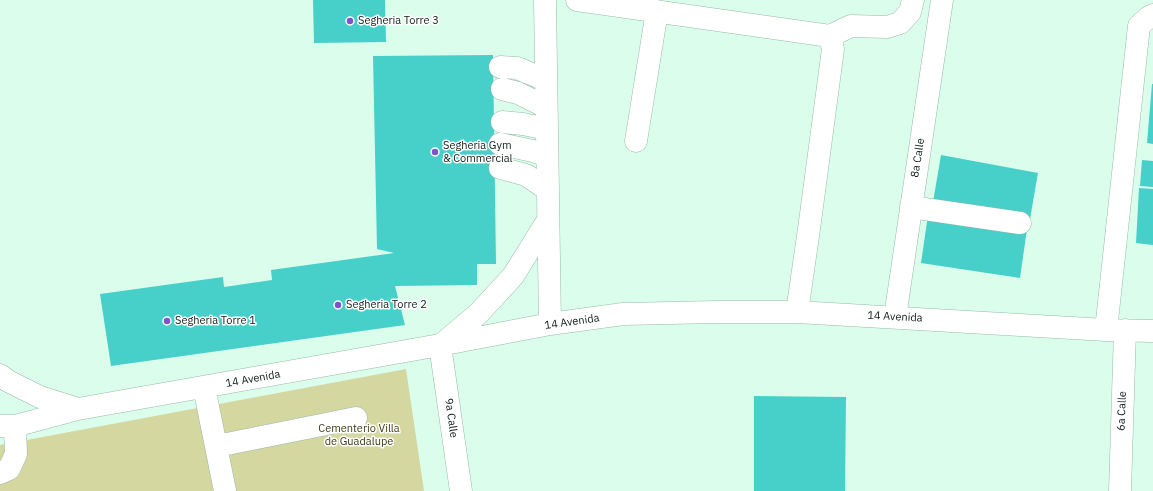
<!DOCTYPE html>
<html>
<head>
<meta charset="utf-8">
<style>
  body { margin:0 }
  canvas { display:block; background:#dbfeec }
</style>
</head>
<body>
<canvas width="1153" height="491"></canvas>
<script>
const c = document.querySelector('canvas').getContext('2d');
c.lineJoin = 'round';
function fillPath(path, color) { c.fillStyle = color; c.fill(path, 'evenodd'); }
const toPath = rows => new Path2D(rows.map(r => 'M' + r).join(''));
function strokePath(path, color, width, dash) { c.strokeStyle = color; c.lineWidth = width; c.lineCap = dash ? 'butt' : 'round'; c.setLineDash(dash || []); c.stroke(path); }
function label(font, color, halo, rows, align = 'center') {
  c.font = font + ' "IBM Plex Sans",sans-serif'; c.lineWidth = 3; c.setLineDash([]); c.textBaseline = 'middle'; c.strokeStyle = halo; c.fillStyle = color; for (const [text, x, y, turn = 0] of rows) {
    c.save(); c.translate(x, y); c.rotate((+turn || 0) * Math.PI / 180); c.textAlign = isNaN(turn) ? turn : align; if (halo) c.strokeText(text, 0, 0); c.fillText(text, 0, 0); c.restore();
  }
}
fillPath(toPath([
  [406,369,424,491,0,491,0,445]
]), '#d4d7a0');
fillPath(toPath([
  [313,0,385,0,386,42,314,43],
  [493,55,496,264,477,264,477,285,395,286,405,325,111,366,100,294,223,277,224,287,272,280,271,270,394,253,377,249,373,56],
  [1152,84,1153,84,1153,144,1147,143],
  [941,155,1038,173,1030,219,933,202],
  [1142,160,1153,161,1153,187,1140,186],
  [1139,188,1153,189,1153,245,1136,243],
  [928,215,1027,229,1020,278,921,263],
  [754,396,846,397,845,491,754,491]
]), '#46d0c9');
const minor = toPath([
  [545,0,550,324],
  [577,0,830,36,833,49,809,229,797,312],
  [830,36,851,26,887,27,900,23,910,12,913,0],
  [500,67,517,68,546,80],
  [502,89,518,93,546,107],
  [502,122,523,124,547,129],
  [636,141,657,11],
  [500,144,533,151,547,156],
  [500,168,526,175,548,190],
  [911,207,1020,223],
  [895,317,942,0],
  [1106,330,1139,26,1149,17,1153,15],
  [440,345,461,491],
  [441,345,478,314,513,276,548,220],
  [0,375,8,381,40,397,78,409],
  [204,387,225,491],
  [0,426,15,426,78,409,440,345,550,324,623,314,715,312,797,312,1106,330,1153,331],
  [217,446,356,418],
  [0,473,9,469,16,454,15,426],
  [1120,491,1125,330]
]);
strokePath(minor, '#98b9a8', 23);
strokePath(minor, '#fff', 22);
for (const [x, y, r, color] of [
  [350,21,4,"#7f53cc"],
  [435,152,4,"#7f53cc"],
  [338,305,4,"#7f53cc"],
  [167,321,4,"#7f53cc"]
]) { const dot = new Path2D(); dot.arc(x, y, r, 0, 2 * Math.PI); c.fillStyle = color; c.fill(dot); strokePath(dot, '#fff', 1.5); }
label('11px', '#0d1a14', '#fff', [
  ["Segheria Torre 3",358,21],
  ["Segheria Gym",443,146],
  ["& Commercial",443,159],
  ["Segheria Torre 2",346,305],
  ["Segheria Torre 1",175,321]
], 'left');
label('11px', '#0d1a14', '#fff', [
  ["8a Calle",918,158,-81],
  ["14 Avenida",895,317,3],
  ["14 Avenida",572,322,-8],
  ["14 Avenida",253,379,-10],
  ["6a Calle",1122,411,-88],
  ["9a Calle",451,418,82]
]);
label('11px', '#383911', '#fff', [
  ["Cementerio Villa",359,429],
  ["de Guadalupe",359,442]
]);
</script>
</body>
</html>
